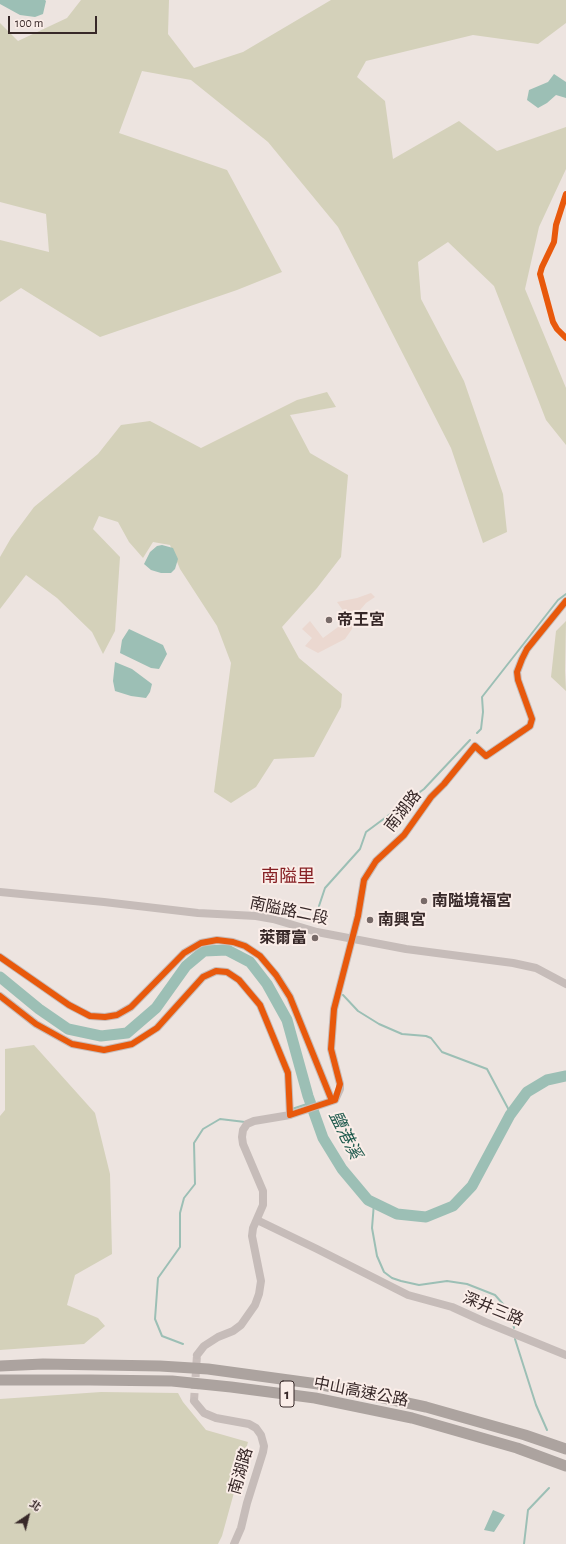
<!DOCTYPE html>
<html>
<head>
<meta charset="utf-8">
<style>
  body { margin:0 }
  #map { position:relative; width:566px; height:1544px; overflow:hidden; background:#ede4e0; font-family:"Alegreya Sans","Noto Sans TC",sans-serif }
  canvas { display:block }
  .north { position:absolute; left:8px; top:1496px; width:40px; height:40px; -webkit-text-stroke:3px #faede8; paint-order:stroke; rotate:35deg; font-size:11px; font-weight:700; line-height:16px; text-align:center; color:#372828 }
  .north::after { content:''; display:block; margin:auto; width:14px; height:18px; background:#372828; clip-path:polygon(50% 0,100% 100%,50% 72%,0 100%) }
  .scale { position:absolute; left:8px; top:16px; width:89px; height:18px; box-sizing:border-box; border:2px solid #372828; border-top:0; padding-left:5px; font-size:12px; line-height:14px; white-space:nowrap; color:#372828; -webkit-text-stroke:3px #faede8; paint-order:stroke }
</style>
</head>
<body>
<div id="map">
<canvas width="566" height="1544"></canvas>
<div class="north">北</div>
<div class="scale">100 m</div>
</div>
<script>
const c = document.querySelector('canvas').getContext('2d');
c.lineJoin = 'round';
function fillPath(path, color) { c.fillStyle = color; c.fill(path, 'evenodd'); }
const toPath = rows => new Path2D(rows.map(r => 'M' + r).join(''));
function strokePath(path, color, width, dash) { c.strokeStyle = color; c.lineWidth = width; c.lineCap = dash ? 'butt' : 'round'; c.setLineDash(dash || []); c.stroke(path); }
function label(font, color, halo, rows, align = 'center') {
  c.font = font + ' "Alegreya Sans","Noto Sans TC",sans-serif'; c.lineWidth = 4; c.setLineDash([]); c.textBaseline = 'middle'; c.strokeStyle = halo; c.fillStyle = color; for (const [text, x, y, turn = 0] of rows) {
    c.save(); c.translate(x, y); c.rotate((+turn || 0) * Math.PI / 180); c.textAlign = isNaN(turn) ? turn : align; if (halo) c.strokeText(text, 0, 0); c.fillText(text, 0, 0); c.restore();
  }
}
fillPath(toPath([
  [81,0,169,0,168,34,194,68,243,52,331,0,566,0,566,23,538,44,473,35,366,61,357,77,385,101,393,159,459,121,497,151,566,127,566,169,539,227,525,289,566,388,566,445,546,420,494,286,448,242,418,262,421,299,464,381,503,494,507,532,483,543,451,448,338,227,268,142,191,80,142,71,119,133,227,170,282,272,237,290,100,337,21,288,0,302,0,240,49,252,46,214,0,202,0,23,18,41,67,18],
  [327,392,336,407,290,415,310,453,348,475,341,557,317,588,282,627,299,658,342,694,341,707,314,757,274,759,256,787,231,803,214,792,231,663,217,626,180,569,170,545,153,542,143,558,129,542,118,522,99,516,93,529,120,557,115,631,103,654,92,632,57,598,26,575,0,609,0,557,11,538,34,507,98,454,121,425,150,421,201,448,297,400],
  [566,621,565,671,566,691,551,677,556,631],
  [34,1045,95,1113,110,1174,112,1254,75,1275,67,1305,98,1318,105,1326,84,1344,0,1350,0,1116,5,1110,5,1049],
  [101,1392,178,1393,183,1402,206,1430,248,1442,222,1536,218,1544,0,1544,0,1399]
]), '#d4d1ba');
fillPath(toPath([
  [371,593,375,597,366,603,355,616,352,629,345,639,318,653,305,646,312,638,302,629,310,621,323,638,349,619,337,602,357,598]
]), '#ebd8d0');
fillPath(toPath([
  [0,0,45,0,46,1,43,14,35,17,20,15,0,4],
  [554,74,566,82,566,98,556,95,547,103,538,108,527,100,529,90,548,82],
  [162,545,173,548,178,559,175,569,171,573,161,573,151,570,144,564,150,552,157,546],
  [129,629,163,645,167,654,159,669,151,668,120,653,122,640],
  [115,662,132,669,152,684,150,692,146,698,131,696,115,691,113,681],
  [493,1510,505,1515,494,1532,484,1530]
]), '#9cbfb5');
strokePath(toPath([
  [477,733,481,729,483,712,482,697,558,600,566,594],
  [319,906,325,888,360,849,366,832,424,789,470,740],
  [343,995,358,1011,379,1024,402,1034,426,1036,431,1038,442,1052,487,1069,511,1114],
  [292,1109,310,1103],
  [374,1203,372,1228,377,1256,384,1272,392,1278,401,1281,419,1285,447,1281,467,1284,495,1295,511,1313,514,1328],
  [515,1339,536,1405,547,1430],
  [183,1344,162,1336,155,1319,158,1278,180,1247,180,1213,184,1198,195,1184,194,1143,203,1129,220,1119,245,1122],
  [524,1544,528,1510,549,1488]
]), '#9cbfb5', 2);
strokePath(toPath([
  [0,977,39,1009,68,1029,101,1036,127,1033,156,1008,186,966,204,951,227,950,250,962,267,984,287,1020,308,1096,323,1138,342,1169,368,1200,397,1214,426,1217,453,1206,472,1186,510,1115,527,1092,547,1080,566,1076]
]), '#9cbfb5', 11);
strokePath(toPath([
  [194,1401,197,1355]
]), '#c9bebb', 8, [8, 4]);
strokePath(toPath([
  [0,892,104,902,198,913,256,916,273,919,317,932,406,949,513,963,536,968,566,984],
  [0,957,69,1005,90,1016,105,1017,117,1015,131,1007,184,953,201,943,217,940,233,942,245,946,260,956,276,975,290,997,332,1101],
  [0,996,36,1024,72,1044,104,1050,132,1044,157,1028,203,977,216,971,227,972,239,980,260,1005,288,1073,290,1115],
  [257,1220,317,1249,408,1295,452,1307,485,1322,566,1355],
  [197,1355,204,1346,218,1337,233,1331,241,1325,255,1305,259,1294,261,1281,252,1236,253,1228,263,1205,263,1191,243,1144,242,1137,243,1130,247,1124,254,1121,290,1115,335,1100,340,1089,340,1084,331,1049,334,1009,358,916,364,880,376,861,404,835,431,797,444,784,475,746,486,756,530,726,532,719,518,680,517,672,522,659,527,649,566,601],
  [194,1401,204,1413,216,1418,249,1424,256,1428,261,1435,264,1446,263,1452,247,1503,241,1528,234,1544]
]), '#c6bcb9', 8);
strokePath(toPath([
  [0,1366,43,1364,160,1366,208,1369,318,1384,426,1407,525,1435,566,1449],
  [0,1380,90,1380,172,1381,231,1387,315,1398,412,1418,517,1448,566,1466]
]), '#aca39f', 11);
strokePath(toPath([
  [566,194,556,225,554,242,542,267,540,274,553,322,557,329,566,338],
  [0,957,69,1005,90,1016,105,1017,117,1015,131,1007,184,953,201,943,217,940,233,942,245,946,260,956,276,975,290,997,332,1101],
  [0,996,36,1024,72,1044,104,1050,132,1044,157,1028,203,977,216,971,227,972,239,980,260,1005,288,1073,290,1115,335,1100,340,1084,331,1049,334,1009,358,916,364,880,376,861,404,835,431,797,444,784,475,746,486,756,530,726,532,719,518,680,517,672,522,659,527,649,566,601]
]), '#e8590c', 6);
for (const [x, y, r, color] of [
  [329,620,4,"#776a68"],
  [424,901,4,"#776a68"],
  [370,920,4,"#776a68"],
  [315,938,4,"#776a68"]
]) { const dot = new Path2D(); dot.arc(x, y, r, 0, 2 * Math.PI); c.fillStyle = color; c.fill(dot); strokePath(dot, '#faede8', 1.5); }
for (const [x, y, w] of [
  [287,1394,14]
]) { const box = new Path2D(); box.roundRect(x - w / 2, y - 13, w, 26, 3); c.fillStyle = '#faede8'; c.fill(box); strokePath(box, '#372828', 1); }
label('bold 15px', '#372828', null, [
  ["1",287,1394]
]);
label('bold 16px', '#372828', '#faede8', [
  ["帝王宮",337,620],
  ["南隘境福宮",432,901],
  ["南興宮",378,920],
  ["萊爾富",307,938,"right"]
], 'left');
label('16px', '#372828', '#faede8', [
  ["南湖路",403,811,-52],
  ["南隘路二段",289,911,12],
  ["深井三路",493,1309,22],
  ["中山高速公路",361,1392,11],
  ["南湖路",241,1471,-74]
]);
label('italic 17px', '#1d594c', '#faede8', [
  ["鹽港溪",345,1135,63]
]);
label('18px', '#862024', '#faede8', [
  ["南隘里",288,877]
]);
</script>
</body>
</html>
